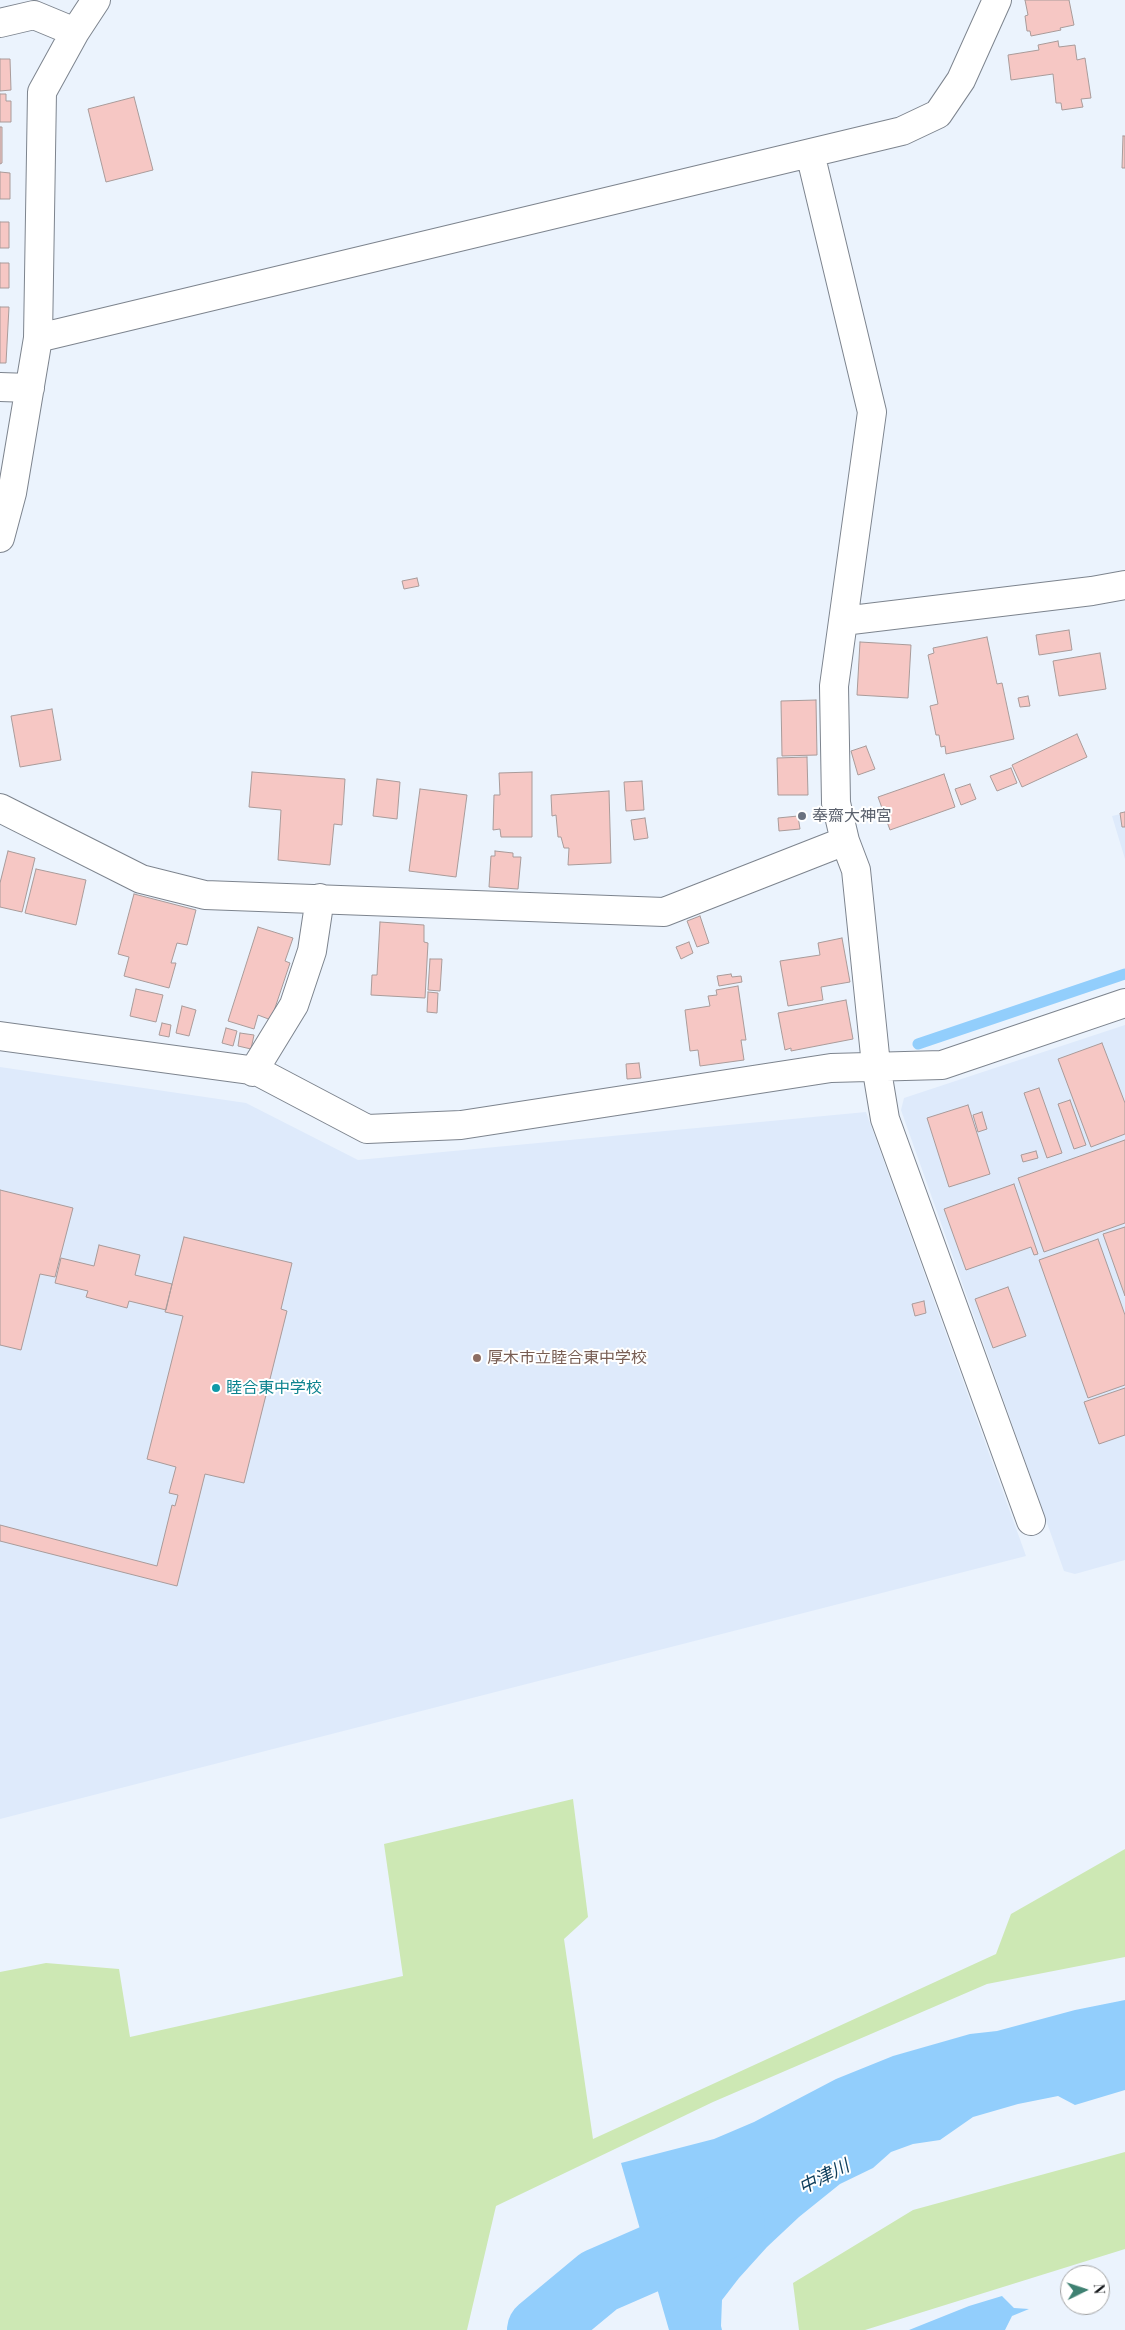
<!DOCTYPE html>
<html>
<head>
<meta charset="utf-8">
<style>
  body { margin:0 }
  #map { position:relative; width:1125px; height:2330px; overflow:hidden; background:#ebf3fd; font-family:"Playfair Display",serif }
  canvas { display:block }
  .north { position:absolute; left:1060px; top:2265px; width:50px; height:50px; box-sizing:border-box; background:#fff; border:1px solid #a1a2a3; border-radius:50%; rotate:86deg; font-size:14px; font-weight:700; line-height:20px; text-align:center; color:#14171a }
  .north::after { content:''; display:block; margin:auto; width:18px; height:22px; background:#3f8172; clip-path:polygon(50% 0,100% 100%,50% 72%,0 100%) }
</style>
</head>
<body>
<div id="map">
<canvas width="1125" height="2330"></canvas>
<div class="north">N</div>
</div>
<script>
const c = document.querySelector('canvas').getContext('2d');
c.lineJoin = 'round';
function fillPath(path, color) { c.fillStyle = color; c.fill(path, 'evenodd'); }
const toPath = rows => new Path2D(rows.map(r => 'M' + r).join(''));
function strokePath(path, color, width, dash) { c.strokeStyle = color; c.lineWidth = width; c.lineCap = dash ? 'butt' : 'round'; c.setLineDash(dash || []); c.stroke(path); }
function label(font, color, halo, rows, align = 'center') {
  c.font = font + ' "Playfair Display","Noto Sans JP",serif'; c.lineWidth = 4; c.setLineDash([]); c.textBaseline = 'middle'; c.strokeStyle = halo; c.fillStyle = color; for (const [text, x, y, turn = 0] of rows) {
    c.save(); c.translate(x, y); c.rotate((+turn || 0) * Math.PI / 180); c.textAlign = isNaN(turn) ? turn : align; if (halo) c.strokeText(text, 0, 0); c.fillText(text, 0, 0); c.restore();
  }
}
fillPath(toPath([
  [1125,813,1125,859,1112,816],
  [1125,1025,1125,1560,1075,1574,1064,1571,901,1110,904,1098],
  [0,1067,246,1103,358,1160,866,1112,1026,1556,0,1819]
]), '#deeafb');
fillPath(toPath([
  [573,1799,588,1917,564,1939,593,2139,996,1954,1011,1914,1125,1849,1125,1957,987,1984,713,2102,496,2206,467,2330,0,2330,0,1972,46,1963,119,1969,130,2037,403,1976,384,1844],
  [1125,2152,1125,2249,865,2330,799,2330,793,2283,913,2210]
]), '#cde8b4');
fillPath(toPath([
  [1125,2000,1125,2090,1075,2105,1058,2096,1018,2104,973,2117,940,2140,913,2144,891,2152,873,2168,840,2184,799,2217,767,2247,739,2278,722,2300,721,2326,722,2330,669,2330,621,2163,714,2139,754,2122,836,2079,893,2056,970,2034,997,2031,1075,2010],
  [1002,2296,1014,2308,1029,2309,1012,2316,1005,2330,909,2330,969,2306]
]), '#92cefc');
strokePath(toPath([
  [918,1044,1125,974]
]), '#92cefc', 11);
strokePath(toPath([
  [540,2330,599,2281,732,2223]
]), '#92cefc', 66);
const building = toPath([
  [1025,0,1069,0,1074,25,1060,28,1061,30,1031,36,1030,31,1027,31,1025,16,1028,15,1025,0],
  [1058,41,1059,47,1075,45,1077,60,1085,58,1091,98,1081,99,1083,107,1062,110,1061,103,1056,103,1053,74,1011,80,1008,55,1039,50,1038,45,1058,41],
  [0,59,10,59,11,90,0,91,0,59],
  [0,94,6,94,6,101,11,101,11,122,0,122,0,94],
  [134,97,153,170,106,182,88,109,134,97],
  [0,127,2,127,2,163,0,164,0,127],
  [1123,136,1125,136,1125,168,1122,168,1123,136],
  [0,172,10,173,10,199,0,199,0,172],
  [0,222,9,222,9,248,0,248,0,222],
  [0,263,9,263,9,288,0,288,0,263],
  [0,307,9,307,6,363,0,363,0,307],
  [417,578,419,586,404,589,402,581,417,578],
  [1069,630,1072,650,1039,655,1036,635,1069,630],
  [987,637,997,684,1002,683,1014,739,946,754,945,746,941,747,939,735,936,735,930,706,938,704,928,655,934,653,933,648,987,637],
  [860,642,911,645,908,698,857,695,860,642],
  [1100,653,1106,689,1059,696,1053,661,1100,653],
  [1028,696,1030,706,1020,707,1018,698,1028,696],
  [816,700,817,755,782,756,781,701,816,700],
  [52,709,61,760,20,767,11,716,52,709],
  [1077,734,1087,757,1022,787,1012,765,1077,734],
  [866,746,875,769,858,775,851,751,866,746],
  [807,757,808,795,778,795,777,758,807,757],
  [1011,768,1017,783,997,791,990,776,1011,768],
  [252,772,345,779,342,825,334,824,330,865,278,860,281,810,249,807,252,772],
  [532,772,532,837,501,837,500,829,493,830,494,795,500,795,499,773,532,772],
  [944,774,955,807,890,830,878,797,944,774],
  [377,779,400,782,397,819,373,816,377,779],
  [642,781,644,810,626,811,624,782,642,781],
  [970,784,976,799,961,805,955,789,970,784],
  [420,789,467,795,456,877,409,871,420,789],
  [609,791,611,863,568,865,569,848,564,848,561,837,558,837,556,815,552,816,551,795,609,791],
  [1125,812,1125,827,1122,827,1120,813,1125,812],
  [798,816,800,829,779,831,778,818,798,816],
  [645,818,648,838,634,840,631,820,645,818],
  [8,851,35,858,22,912,0,907,0,883,8,851],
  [495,851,513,853,513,857,521,857,518,889,489,887,491,856,495,856,495,851],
  [36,869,86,880,76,925,25,913,36,869],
  [134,894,196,910,187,945,177,943,171,963,176,963,169,988,124,976,129,957,118,954,134,894],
  [700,916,709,943,697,947,687,921,700,916],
  [380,922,424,925,424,942,428,943,425,998,371,995,372,975,377,975,380,922],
  [258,927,293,938,285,961,290,963,271,1020,258,1015,254,1029,228,1021,258,927],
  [842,938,850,982,821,987,823,1000,788,1006,780,961,820,955,818,943,842,938],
  [689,942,693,953,681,959,676,947,689,942],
  [430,959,442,959,440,991,428,990,430,959],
  [731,974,732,977,741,976,742,982,719,986,717,976,731,974],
  [738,986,746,1040,741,1040,744,1060,700,1066,698,1050,690,1051,685,1010,710,1006,708,996,717,995,716,990,738,986],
  [136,989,163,995,156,1022,130,1016,136,989],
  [428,992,438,993,437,1013,427,1012,428,992],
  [846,1000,853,1039,791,1051,791,1048,785,1050,778,1013,846,1000],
  [182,1006,196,1010,189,1036,176,1033,182,1006],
  [162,1023,171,1025,169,1037,159,1035,162,1023],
  [226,1028,237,1031,233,1046,222,1043,226,1028],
  [240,1033,254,1035,251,1049,238,1046,240,1033],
  [1102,1043,1125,1103,1125,1134,1091,1147,1058,1059,1102,1043],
  [639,1063,641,1078,627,1079,626,1064,639,1063],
  [1039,1088,1062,1153,1047,1158,1024,1093,1039,1088],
  [1070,1100,1086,1145,1074,1149,1058,1104,1070,1100],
  [968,1105,990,1174,949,1187,927,1118,968,1105],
  [982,1112,987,1129,978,1132,973,1115,982,1112],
  [1125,1140,1125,1223,1044,1252,1018,1178,1125,1140],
  [1036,1151,1038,1158,1023,1162,1021,1155,1036,1151],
  [1014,1184,1038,1254,1034,1255,1031,1247,966,1270,944,1209,1014,1184],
  [0,1190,73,1208,55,1277,40,1274,21,1350,0,1345,0,1190],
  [1125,1227,1125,1296,1103,1234,1125,1227],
  [184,1237,292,1263,281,1309,287,1311,244,1483,205,1474,177,1586,0,1541,0,1525,157,1566,172,1505,175,1506,178,1495,169,1493,176,1467,147,1459,183,1316,165,1312,184,1237],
  [1098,1239,1125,1315,1125,1385,1088,1398,1039,1260,1098,1239],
  [99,1245,140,1255,135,1275,172,1284,166,1310,129,1301,127,1308,86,1297,88,1291,55,1283,61,1258,94,1266,99,1245],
  [1008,1287,1026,1336,993,1348,975,1299,1008,1287],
  [924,1301,926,1313,915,1316,912,1304,924,1301],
  [1125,1388,1125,1435,1099,1444,1084,1402,1125,1388]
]);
fillPath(building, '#f6c7c4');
strokePath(building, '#a99b9a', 1);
const minor = toPath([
  [0,23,34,15,75,32],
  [810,153,872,412,834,686,836,803,845,841,856,870,876,1065,885,1119,1031,1521],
  [38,338,902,131,938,114,961,80,997,0],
  [0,387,30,388],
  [0,538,12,493,38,338,42,92,75,32,96,0],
  [843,621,1092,591,1125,585],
  [0,808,141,879,205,895,664,912,845,841],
  [0,1036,257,1071,367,1129,461,1125,831,1068,942,1065,1125,1003],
  [253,1072,294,1005,312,951,320,898]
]);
strokePath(minor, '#7d848e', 30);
strokePath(minor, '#fff', 28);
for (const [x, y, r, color] of [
  [802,816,5,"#6b7280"],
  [477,1358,5,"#8d6e63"],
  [216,1388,5,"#0f9aa8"]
]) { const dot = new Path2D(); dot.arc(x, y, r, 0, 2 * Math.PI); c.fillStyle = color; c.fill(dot); strokePath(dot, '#fff', 2); }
label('16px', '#5b616d', '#fff', [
  ["奉齋大神宮",812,816]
], 'left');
label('16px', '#785e54', '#fff', [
  ["厚木市立睦合東中学校",487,1358]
], 'left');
label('16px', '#0d838f', '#fff', [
  ["睦合東中学校",226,1388]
], 'left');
label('italic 18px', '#0f3e5c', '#fff', [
  ["中津川",824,2177,-27]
]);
</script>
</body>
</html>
